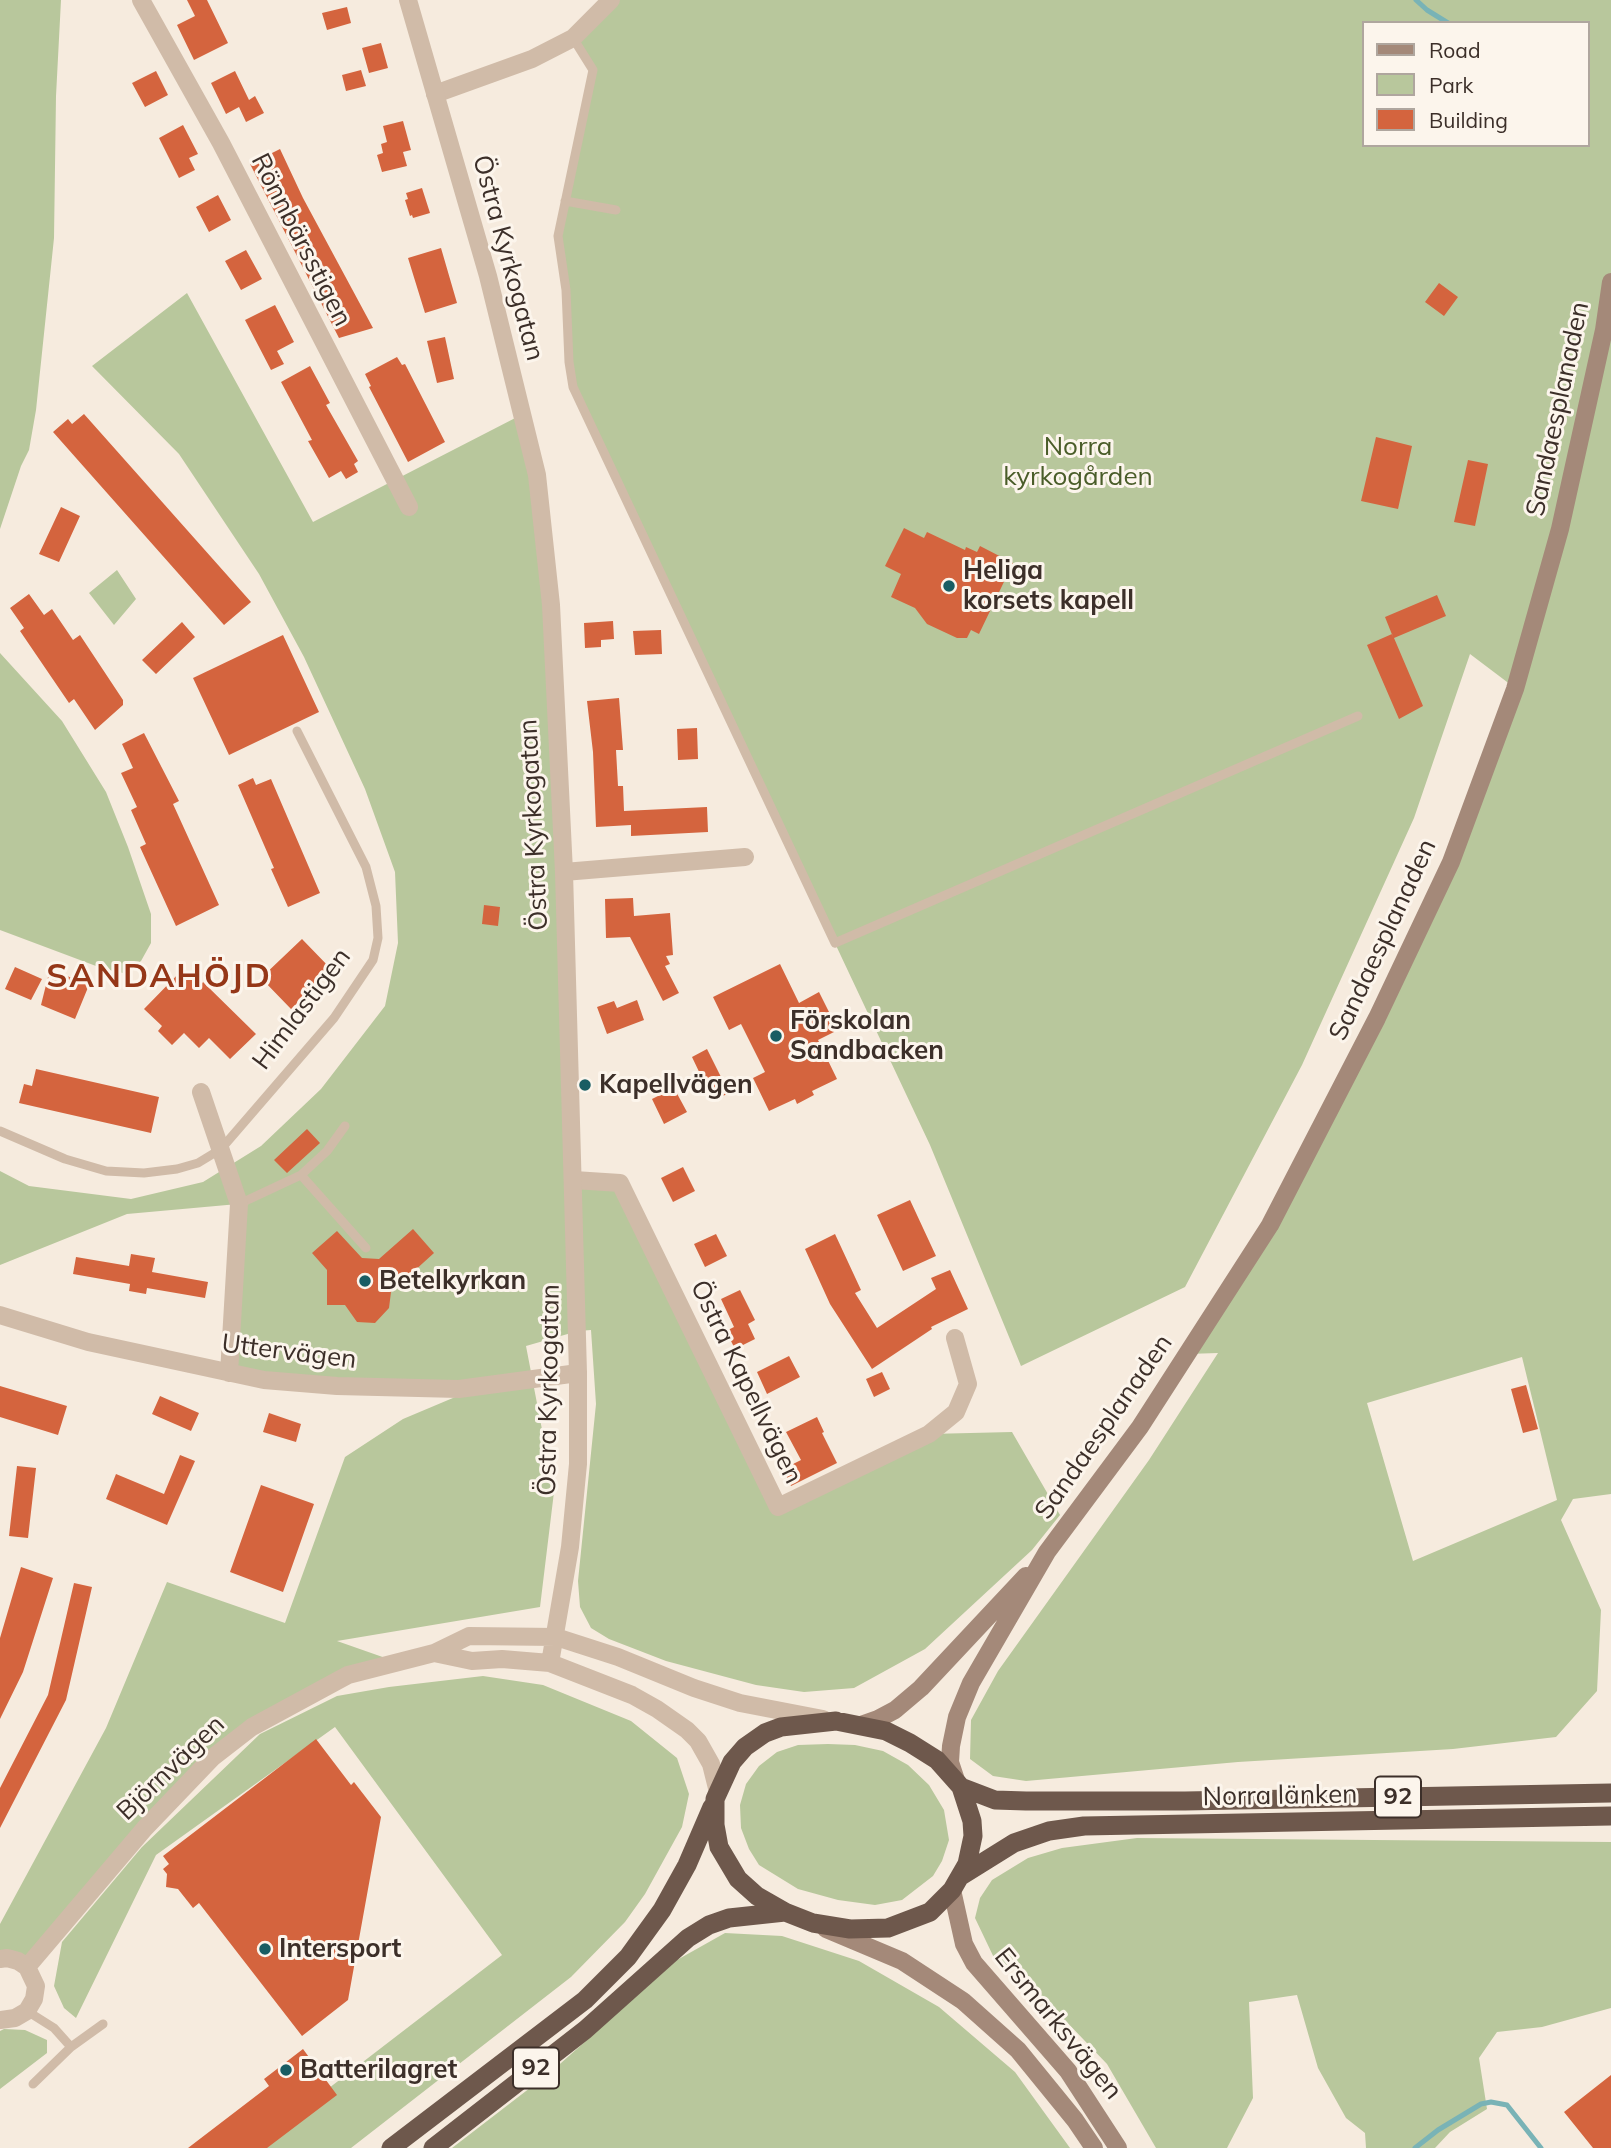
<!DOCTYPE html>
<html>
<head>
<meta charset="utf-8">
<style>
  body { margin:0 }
  #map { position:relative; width:1611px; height:2148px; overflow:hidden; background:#f6ebde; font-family:Mulish,sans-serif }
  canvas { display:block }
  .legend { position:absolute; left:1362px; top:21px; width:228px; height:126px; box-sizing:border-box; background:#fcf5ec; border:2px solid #afa69e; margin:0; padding:9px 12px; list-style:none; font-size:21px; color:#3c2f29 }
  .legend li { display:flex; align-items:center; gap:14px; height:35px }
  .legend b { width:35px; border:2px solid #afa69e }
</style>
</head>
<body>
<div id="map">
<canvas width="1611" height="2148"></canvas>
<ul class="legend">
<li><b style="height:9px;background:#a48979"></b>Road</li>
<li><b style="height:19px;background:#b8c79c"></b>Park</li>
<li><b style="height:19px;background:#d4643e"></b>Building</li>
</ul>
</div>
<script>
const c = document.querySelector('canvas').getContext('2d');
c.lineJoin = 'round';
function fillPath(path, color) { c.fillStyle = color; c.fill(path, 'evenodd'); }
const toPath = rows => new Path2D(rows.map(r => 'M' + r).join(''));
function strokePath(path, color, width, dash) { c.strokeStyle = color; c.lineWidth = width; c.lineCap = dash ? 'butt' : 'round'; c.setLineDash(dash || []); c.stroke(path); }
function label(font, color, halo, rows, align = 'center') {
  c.font = font + ' Mulish,sans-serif'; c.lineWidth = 6; c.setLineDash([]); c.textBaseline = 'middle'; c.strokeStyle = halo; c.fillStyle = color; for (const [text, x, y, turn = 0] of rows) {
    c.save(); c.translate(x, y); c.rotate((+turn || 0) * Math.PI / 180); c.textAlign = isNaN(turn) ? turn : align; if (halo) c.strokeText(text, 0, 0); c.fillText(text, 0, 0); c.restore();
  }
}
fillPath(toPath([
  [0,0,61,0,56,96,54,238,36,410,29,450,21,466,0,529],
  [611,0,1611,0,1611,1494,1573,1499,1561,1520,1601,1610,1597,1691,1556,1737,1453,1749,1238,1762,1026,1781,993,1776,970,1759,971,1720,998,1671,1149,1460,1218,1353,1187,1354,1270,1225,1377,1018,1515,688,1470,654,1414,818,1302,1065,1185,1287,1021,1366,930,1145,573,387,558,236,593,70,573,38],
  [1364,23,1588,23,1588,145,1364,145],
  [1522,1357,1557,1500,1413,1561,1367,1403],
  [187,293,313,522,523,414,537,475,574,1179,620,1183,777,1506,929,1434,1012,1432,1060,1515,1032,1550,925,1649,854,1688,804,1692,756,1685,666,1661,609,1639,591,1628,580,1607,578,1581,596,1404,591,1330,578,1331,526,1346,554,1492,540,1607,337,1641,394,1661,348,1675,212,1758,27,1967,0,1959,0,1924,106,1728,167,1582,285,1623,345,1457,403,1419,479,1387,229,1373,238,1204,127,1214,0,1265,0,1171,29,1186,131,1199,203,1182,261,1146,321,1089,385,1006,398,943,395,872,365,789,304,657,259,574,179,454,92,366],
  [117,570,136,599,114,625,89,593],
  [0,653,62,721,106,792,128,847,151,914,151,943,141,961,123,973,104,969,0,930],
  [483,1676,543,1685,631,1721,677,1758,689,1794,682,1827,645,1894,625,1922,571,1977,351,2148,251,2148,502,1955,335,1727,156,1855,76,2018,64,2008,54,1986,62,1942,142,1847,260,1734,337,1696,389,1687],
  [828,1744,855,1745,883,1751,908,1765,929,1785,944,1810,949,1840,942,1861,933,1876,902,1900,875,1905,838,1900,798,1889,759,1865,749,1849,741,1828,740,1805,746,1784,759,1766,777,1752,798,1745],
  [1137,1838,1611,1842,1611,2008,1542,2027,1497,2032,1479,2058,1487,2109,1450,2132,1435,2148,1366,2148,1365,2133,1346,2118,1318,2068,1297,1995,1249,2002,1253,2098,1227,2148,1156,2148,1107,2064,1015,1968,996,1962,975,1918,980,1898,992,1880,1028,1858,1062,1848],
  [725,1933,782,1936,859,1961,939,2007,1015,2072,1070,2148,452,2148,552,2071,677,1960],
  [4,2029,25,2030,47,2040,47,2053,0,2089,0,2031]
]), '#b8c79c');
strokePath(toPath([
  [1416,0,1427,10,1448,23],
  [1415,2148,1438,2130,1481,2104,1491,2102,1507,2105,1541,2148]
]), '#79b3b6', 5);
fillPath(toPath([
  [187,0,207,0,228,43,194,60,177,25,195,16],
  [347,7,351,23,327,30,322,13],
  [381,43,388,68,369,73,362,48],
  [361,70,366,86,346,91,342,75],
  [156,71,168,95,145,107,132,83],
  [235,71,249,100,255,96,264,113,246,122,239,107,226,114,211,83],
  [403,121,411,150,403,152,407,166,382,172,377,155,383,153,381,144,387,142,383,126],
  [183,125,198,154,189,158,195,170,179,178,159,138],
  [280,149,303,198,373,328,339,338,319,299,250,164],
  [422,188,430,213,413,218,412,215,410,216,405,200,408,199,406,193],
  [218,195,231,220,209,232,196,207],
  [441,248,457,303,425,313,408,258],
  [246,250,262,279,241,290,225,261],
  [1439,283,1458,297,1444,316,1425,302],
  [275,305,294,342,277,351,284,364,271,370,245,320],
  [445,337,454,379,437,383,427,341],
  [397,357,402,365,405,364,445,442,408,462,369,387,371,386,365,374],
  [310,366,330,403,326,405,358,461,354,464,358,472,346,479,341,471,329,478,308,441,312,440,281,382],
  [84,414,251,602,224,625,53,432,68,419,72,424],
  [1376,437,1412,446,1398,509,1361,501],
  [1468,460,1488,464,1475,526,1454,522],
  [61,507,80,516,59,562,39,554],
  [904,528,924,538,927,532,965,550,966,547,977,552,980,546,1013,563,979,634,971,630,967,638,957,638,927,624,915,608,891,597,901,574,885,566],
  [29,594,44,615,52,609,73,640,80,635,123,700,123,705,95,730,74,699,69,703,20,631,24,628,10,608],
  [1437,595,1446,616,1394,638,1423,706,1399,719,1367,645,1392,634,1393,637,1385,617],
  [613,621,614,639,601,640,601,647,585,648,584,623],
  [182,622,195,637,156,674,142,660],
  [661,630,662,654,635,655,633,631],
  [283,635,319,712,229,755,193,678],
  [619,698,623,750,616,750,618,786,623,786,624,811,707,807,708,832,631,836,631,825,596,827,593,752,587,701],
  [697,728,698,759,678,760,677,729],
  [144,733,179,801,173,804,219,905,176,926,140,847,146,844,131,810,137,807,121,773,133,768,122,744],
  [253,778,256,785,271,779,320,893,288,907,271,869,274,868,238,785],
  [633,898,634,916,670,913,673,955,666,956,670,964,665,966,679,993,663,1001,630,937,606,938,605,899],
  [484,905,500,907,498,926,482,924],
  [302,939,332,970,291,1009,261,978],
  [780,964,799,1003,819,992,838,1030,818,1040,837,1079,812,1091,814,1095,797,1104,795,1099,769,1111,753,1078,765,1072,741,1024,729,1030,713,997],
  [15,967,42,979,31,1000,5,989],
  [50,969,89,985,75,1019,41,1005],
  [183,969,200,986,203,982,256,1034,230,1059,209,1038,199,1048,184,1033,172,1045,158,1031,162,1026,144,1009],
  [637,1000,644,1020,607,1034,597,1007,614,1001,617,1008],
  [707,1049,729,1093,713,1101,692,1057],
  [36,1069,159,1097,151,1133,19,1103,24,1084,32,1086],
  [674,1088,687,1112,664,1124,652,1099],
  [307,1129,320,1143,287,1173,274,1160],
  [683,1167,695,1191,673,1202,661,1178],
  [910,1200,936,1256,903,1271,877,1215],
  [413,1229,434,1253,391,1292,389,1308,375,1323,357,1322,345,1305,327,1305,327,1270,312,1253,337,1231,362,1258,379,1259],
  [716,1234,727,1256,705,1267,694,1244],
  [835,1234,861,1290,855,1293,877,1328,936,1289,931,1278,950,1270,968,1309,931,1327,932,1329,872,1369,830,1304,805,1249],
  [131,1254,155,1258,152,1272,208,1282,205,1298,147,1288,146,1294,129,1291,130,1284,73,1274,76,1257,129,1266],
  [740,1290,755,1320,748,1324,755,1339,735,1349,726,1331,734,1327,721,1299],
  [789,1356,800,1377,767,1394,757,1372],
  [882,1372,890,1389,874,1397,866,1379],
  [1526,1385,1538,1429,1523,1433,1511,1389],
  [0,1386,67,1406,58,1435,0,1417],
  [160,1396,199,1413,191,1431,152,1414],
  [269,1413,301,1424,296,1442,263,1432],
  [817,1417,824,1432,822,1433,837,1463,791,1486,783,1469,801,1460,786,1432],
  [180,1455,195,1461,167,1525,106,1499,116,1474,164,1494],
  [17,1466,36,1468,28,1538,9,1536],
  [261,1485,314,1504,283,1592,230,1572],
  [21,1567,53,1578,23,1672,0,1719,0,1638],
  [74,1583,92,1587,66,1700,0,1828,0,1788,48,1695],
  [316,1739,351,1785,354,1782,381,1817,348,2000,302,2036,199,1903,193,1908,178,1889,166,1887,167,1874,163,1869,169,1864,163,1856],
  [303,2049,337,2095,267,2148,188,2148,269,2086,264,2079],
  [1611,2075,1611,2148,1593,2148,1564,2112]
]), '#d4643e');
strokePath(toPath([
  [573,38,593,70,558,236,566,290,569,362,573,387,835,943,1358,716],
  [565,201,616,210],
  [0,1131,65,1159,106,1171,144,1173,177,1169,198,1163,221,1149,334,1018,373,960,378,938,376,906,366,867,297,731],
  [301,1175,366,1248],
  [239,1204,301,1175,327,1151,345,1126],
  [27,2011,54,2028,71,2047],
  [33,2084,71,2047,103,2024]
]), '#d0bba8', 9);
strokePath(toPath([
  [141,0,221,143,409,507],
  [435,94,532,59,573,38,611,0],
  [564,872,745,857],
  [201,1092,239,1204,229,1373],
  [574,1180,620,1183,778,1507,929,1434,956,1412,968,1384,955,1338],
  [0,1315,88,1342,264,1380,337,1386,459,1389,578,1373]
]), '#d0bba8', 18);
strokePath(toPath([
  [408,0,488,276,537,475,551,605,564,872,578,1373,578,1464,570,1547,550,1663],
  [434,1653,472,1661,502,1659,550,1663,632,1695,657,1709,687,1730,698,1741,711,1764,718,1792],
  [0,1959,7,1958,18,1961,27,1967,36,1986,34,1999,27,2011,15,2018,0,2020],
  [27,1967,145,1828,212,1758,252,1727,348,1675,434,1653,469,1636,556,1637,618,1657,694,1688,740,1703,823,1719]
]), '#d0bba8', 18);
strokePath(toPath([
  [861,1725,878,1719,895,1710,921,1688,1026,1576],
  [956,1780,950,1762,951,1746,957,1717,971,1683,1047,1552,1140,1427,1270,1225,1377,1018,1451,862,1515,689,1560,529,1604,330,1611,282],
  [952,1890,964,1944,974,1963,1068,2071,1118,2148],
  [826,1929,902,1961,963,2001,1018,2050,1075,2120,1094,2148]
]), '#a48979', 18);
strokePath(toPath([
  [836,1721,886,1731,910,1743,937,1760,961,1787,972,1821,973,1836,967,1864,952,1890,930,1912,888,1928,850,1929,813,1923,785,1912,757,1896,738,1879,719,1847,715,1825,715,1799,732,1762,745,1747,765,1733,781,1727,836,1721],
  [961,1787,995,1800,1026,1801,1185,1801,1611,1793],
  [961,1876,1014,1843,1049,1831,1084,1826,1611,1816],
  [391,2148,585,2000,628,1957,662,1910,687,1865,712,1807],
  [433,2148,585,2030,688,1938,709,1925,729,1918,785,1912]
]), '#6e584c', 19);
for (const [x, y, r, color] of [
  [949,586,7,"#195d63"],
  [776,1036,7,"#195d63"],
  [585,1085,7,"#195d63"],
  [365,1281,7,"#195d63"],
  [265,1949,7,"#195d63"],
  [286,2070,7,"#195d63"]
]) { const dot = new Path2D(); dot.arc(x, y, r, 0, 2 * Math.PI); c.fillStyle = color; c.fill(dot); strokePath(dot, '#fcf5ec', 2.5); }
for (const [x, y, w] of [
  [1398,1797,46],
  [536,2068,46]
]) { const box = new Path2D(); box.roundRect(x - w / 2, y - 20.5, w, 41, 5); c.fillStyle = '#fcf5ec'; c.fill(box); strokePath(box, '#3c2f29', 2); }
label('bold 24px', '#3c2f29', null, [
  ["92",1398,1797],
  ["92",536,2068]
]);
label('26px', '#3c2f29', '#fcf5ec', [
  ["Rönnbärsstigen",301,240,63],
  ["Östra Kyrkogatan",508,258,75],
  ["Sandaesplanaden",1558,409,-78],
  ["Östra Kyrkogatan",534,825,-93],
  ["Sandaesplanaden",1383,940,-65],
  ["Himlastigen",302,1009,-53],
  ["Uttervägen",289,1352,7],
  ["Östra Kapellvägen",746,1382,64],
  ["Östra Kyrkogatan",549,1390,-89],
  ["Sandaesplanaden",1104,1427,-55],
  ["Björnvägen",171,1768,-44],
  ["Norra länken",1280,1796,-1],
  ["Ersmarksvägen",1058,2024,51]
]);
label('26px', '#4a5d29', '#fcf5ec', [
  ["Norra",1078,447],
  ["kyrkogården",1078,477]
]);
label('bold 26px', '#3c2f29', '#fcf5ec', [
  ["Heliga",963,571],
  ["korsets kapell",963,601],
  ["Förskolan",790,1021],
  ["Sandbacken",790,1051],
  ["Kapellvägen",599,1085],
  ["Betelkyrkan",379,1281],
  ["Intersport",279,1949],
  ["Batterilagret",300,2070]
], 'left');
c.letterSpacing = '2px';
label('bold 33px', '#953718', '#fcf5ec', [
  ["SANDAHÖJD",159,977]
]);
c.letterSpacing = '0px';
</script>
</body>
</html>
